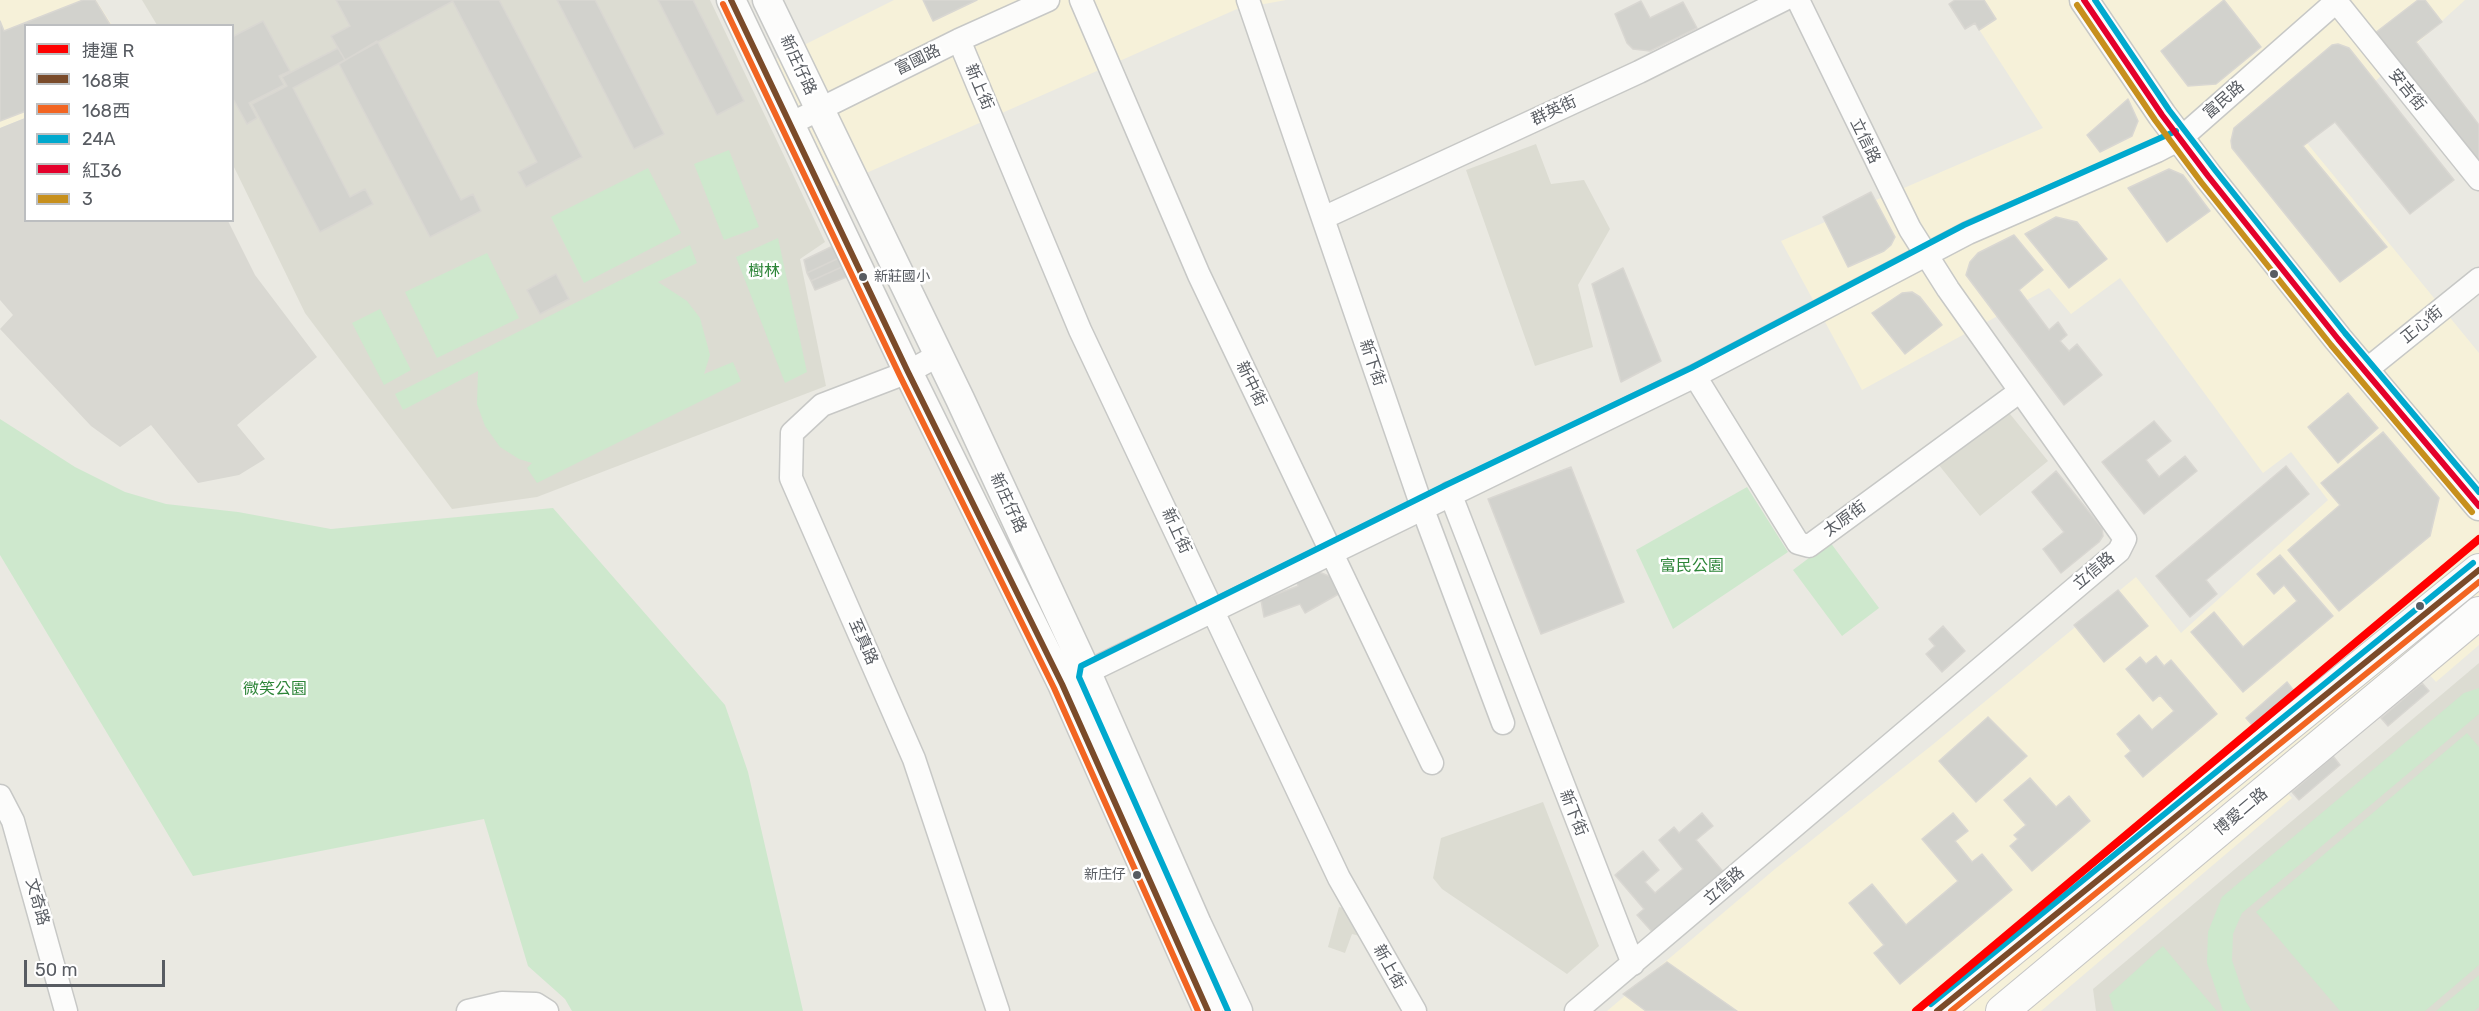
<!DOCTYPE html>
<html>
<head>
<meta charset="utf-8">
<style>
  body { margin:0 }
  #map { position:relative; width:2479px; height:1011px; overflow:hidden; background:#eae9e2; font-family:Rubik,"Noto Sans TC",sans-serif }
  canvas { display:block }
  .legend { position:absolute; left:24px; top:24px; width:210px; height:198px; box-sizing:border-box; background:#fff; border:2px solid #bcbec0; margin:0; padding:8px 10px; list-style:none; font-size:18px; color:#585c62 }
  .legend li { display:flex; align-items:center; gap:12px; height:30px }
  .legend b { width:30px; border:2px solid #bcbec0 }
  .scale { position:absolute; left:24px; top:960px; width:141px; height:27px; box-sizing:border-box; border:3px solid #585c62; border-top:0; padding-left:8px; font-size:18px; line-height:21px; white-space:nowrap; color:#585c62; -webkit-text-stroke:4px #fff; paint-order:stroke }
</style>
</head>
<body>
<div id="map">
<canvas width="2479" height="1011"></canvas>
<ul class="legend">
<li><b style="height:8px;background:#f00"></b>捷運 R</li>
<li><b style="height:8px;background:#7a4b2a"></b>168東</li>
<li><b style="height:8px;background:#f26522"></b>168西</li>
<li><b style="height:8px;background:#00a9ce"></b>24A</li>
<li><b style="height:8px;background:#e4002b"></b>紅36</li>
<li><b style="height:8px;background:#c7901d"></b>3</li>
</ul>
<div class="scale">50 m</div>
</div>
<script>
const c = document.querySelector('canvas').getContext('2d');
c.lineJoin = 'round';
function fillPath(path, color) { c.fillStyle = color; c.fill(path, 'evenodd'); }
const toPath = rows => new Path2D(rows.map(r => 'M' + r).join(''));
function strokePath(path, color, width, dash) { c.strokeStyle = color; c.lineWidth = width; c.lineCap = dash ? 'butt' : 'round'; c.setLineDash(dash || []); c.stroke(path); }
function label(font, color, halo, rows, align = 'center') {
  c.font = font + ' Rubik,"Noto Sans TC",sans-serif'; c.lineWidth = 5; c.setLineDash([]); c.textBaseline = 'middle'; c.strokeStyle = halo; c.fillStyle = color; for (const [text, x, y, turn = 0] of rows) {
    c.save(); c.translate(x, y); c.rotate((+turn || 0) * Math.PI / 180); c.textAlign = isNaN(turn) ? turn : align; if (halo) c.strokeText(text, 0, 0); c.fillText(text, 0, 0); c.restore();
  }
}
fillPath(toPath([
  [0,0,96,0,112,25,26,26,25,118,0,128],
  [894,0,1286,0,1237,9,837,186,776,59],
  [1960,0,2465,0,2307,143,2479,353,2479,645,2436,682,2428,673,2286,791,2292,798,2041,1011,1607,1011,1775,869,1931,746,2136,577,2181,633,2328,500,2291,452,2263,473,2120,278,2071,314,2049,288,1862,390,1781,241,2043,128]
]), '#f6f1d9');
fillPath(toPath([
  [25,118,26,220,228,221,255,275,317,357,237,425,265,459,239,475,198,483,151,425,120,447,91,426,0,329,13,315,0,300,0,128]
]), '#d9d8d2');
fillPath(toPath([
  [142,0,710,0,825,242,800,259,826,386,537,497,452,509,305,313,233,165,232,26,157,25],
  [1536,144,1551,184,1584,180,1610,229,1578,285,1593,347,1535,366,1466,170],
  [2006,409,2048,461,1980,516,1938,464],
  [2479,663,2479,1011,2096,1011,2093,989],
  [1543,802,1599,946,1567,974,1442,889,1433,878,1441,838],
  [1339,907,1352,910,1364,937,1352,934,1345,953,1328,947]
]), '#dcdcd2');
fillPath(toPath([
  [729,150,759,227,724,240,694,164],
  [648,168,681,233,584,283,551,217],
  [778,238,807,372,785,383,736,257],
  [690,245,697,263,658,282,687,301,700,318,710,355,704,374,733,362,741,381,537,483,527,468,532,463,519,459,500,447,485,426,477,404,478,371,403,410,395,394],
  [487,253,519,318,437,358,405,292],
  [380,309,411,370,384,385,352,323],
  [0,419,75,467,125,492,166,504,238,512,331,529,553,508,725,705,748,772,803,1011,572,1011,565,999,528,966,484,819,193,876,0,555],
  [1747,487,1788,552,1673,629,1636,550],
  [1830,542,1879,608,1842,636,1793,570],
  [2479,688,2479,714,2242,913,2233,934,2232,960,2246,1002,2252,1011,2223,1011,2207,963,2208,932,2222,897,2464,693],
  [2467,733,2479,747,2479,965,2425,1011,2340,1011,2256,912],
  [2163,946,2195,985,2217,1011,2114,1011,2109,995],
  [2479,975,2479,1007,2474,1011,2436,1011]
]), '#cee8cd');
const building = toPath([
  [83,0,95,0,111,26,26,26,26,111,0,121,0,21,4,31,83,0],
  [336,0,452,0,453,1,345,60,331,36,350,26,336,0],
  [452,0,499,0,582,157,526,187,518,172,537,162,452,0],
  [557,0,595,0,664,134,634,149,557,0],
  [658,0,693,0,744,101,717,115,658,0],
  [923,0,977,0,933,21,923,0],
  [1955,0,1984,0,1996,19,1979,30,1975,23,1965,29,1949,4,1955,0],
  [2224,0,2261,47,2216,84,2188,86,2161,51,2224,0],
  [2418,0,2425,0,2442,22,2416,42,2479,125,2479,169,2375,33,2418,0],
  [1641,1,1650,18,1683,2,1697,28,1650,51,1633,49,1627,43,1615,14,1641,1],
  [263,21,290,71,279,76,284,85,249,103,257,118,247,124,232,97,232,37,263,21],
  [377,41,461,200,473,194,481,211,430,237,339,64,377,41],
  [2338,44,2349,48,2454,180,2410,214,2335,122,2303,146,2387,247,2340,282,2232,148,2231,141,2234,128,2332,45,2338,44],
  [338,48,345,60,293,88,350,197,365,189,373,204,320,232,252,104,287,86,282,77,338,48],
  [2128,99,2138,121,2132,136,2100,152,2087,135,2128,99],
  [2169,169,2183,175,2210,211,2167,242,2128,188,2169,169],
  [1871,192,1895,237,1891,245,1884,251,1848,267,1823,217,1871,192],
  [2056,217,2077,222,2107,259,2069,288,2025,234,2056,217],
  [2014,235,2043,270,2019,290,2049,330,2058,322,2067,335,2060,341,2069,351,2077,344,2102,375,2064,405,1966,275,1970,262,1978,253,2014,235],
  [835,245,841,257,807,273,804,260,835,245],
  [841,257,844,266,811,281,807,273,841,257],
  [844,266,849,276,815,290,811,281,844,266],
  [1623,268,1661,361,1621,382,1592,284,1623,268],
  [556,274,569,299,540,314,527,290,556,274],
  [1912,292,1920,297,1942,325,1905,354,1872,313,1902,293,1912,292],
  [2348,393,2378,428,2338,463,2308,427,2348,393],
  [2154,421,2171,441,2146,460,2159,477,2185,456,2197,471,2144,514,2102,462,2154,421],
  [2383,432,2439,498,2430,536,2339,611,2288,550,2340,505,2321,483,2383,432],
  [2286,466,2309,494,2206,580,2217,594,2190,617,2156,576,2286,466],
  [1571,467,1624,602,1541,634,1488,499,1571,467],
  [2056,471,2102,528,2103,536,2099,542,2061,573,2043,549,2064,532,2032,492,2056,471],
  [2280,555,2333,616,2243,692,2191,632,2214,612,2243,647,2297,601,2284,585,2274,594,2257,574,2280,555],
  [1319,572,1336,579,1342,592,1305,613,1300,604,1264,617,1261,600,1298,586,1297,583,1319,572],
  [2118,590,2148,626,2104,662,2074,625,2118,590],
  [1943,626,1965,651,1942,672,1926,654,1935,646,1929,639,1943,626],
  [2156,656,2164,666,2171,660,2217,714,2143,777,2125,756,2131,751,2117,734,2139,715,2152,730,2174,711,2160,695,2153,701,2126,669,2140,657,2146,664,2156,656],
  [2287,682,2294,691,2253,726,2246,718,2287,682],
  [2422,683,2429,691,2388,726,2381,718,2422,683],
  [1988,717,2027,756,1976,802,1939,761,1988,717],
  [2333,756,2340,765,2299,800,2292,792,2333,756],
  [2030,778,2056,807,2069,796,2090,821,2032,871,2010,846,2018,839,2014,835,2026,825,2004,800,2030,778],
  [1702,813,1713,826,1696,840,1726,875,1655,935,1637,915,1644,909,1615,875,1643,851,1659,870,1645,882,1655,893,1683,869,1659,840,1674,827,1679,833,1702,813],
  [1953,813,1968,831,1955,841,1972,862,1982,854,2012,890,1900,984,1874,953,1884,945,1849,903,1872,884,1906,925,1958,881,1922,839,1953,813],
  [1667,962,1737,1011,1646,1011,1623,994,1667,962]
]);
fillPath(building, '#d2d2cd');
strokePath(building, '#d9d7d2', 1.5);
const minor = toPath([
  [1081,0,1199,275,1432,763],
  [1248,0,1422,507,1503,723],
  [2335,0,2479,179],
  [959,40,1080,330,1339,878,1415,1011],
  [790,124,959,40,1048,0],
  [1323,218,1639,72,1783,0],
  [939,355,908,372,822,405,792,433,791,478,914,759,998,1011],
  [2365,371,2479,279],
  [1695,376,1798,543,1809,546,2019,392],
  [1450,493,1633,964],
  [1071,680,1695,376,1968,233,2157,151,2180,139,2338,0],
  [0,796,13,821,66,1011],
  [468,1011,502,1003,536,1004,547,1011],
  [1576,1011,2119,551,2125,539,1948,289,1910,229,1798,0]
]);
const tertiary = toPath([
  [731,0,908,372,1062,684,1208,1011],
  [767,0,960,399,1087,673,1197,924,1238,1011],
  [2084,0,2162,115,2208,176,2338,339,2479,506]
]);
const secondary = toPath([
  [1937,1011,2479,570],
  [2002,1011,2479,613]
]);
strokePath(minor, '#c7c8c6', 25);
strokePath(tertiary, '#c7c8c6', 31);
strokePath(secondary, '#c6c6c5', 34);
strokePath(minor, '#fcfcfb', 22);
strokePath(tertiary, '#fcfcfb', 28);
strokePath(secondary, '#fcfcfb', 32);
strokePath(toPath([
  [731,0,908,372,1062,684,1208,1011],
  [1937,1011,2479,570]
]), '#7a4b2a', 6);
strokePath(toPath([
  [723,4,900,376,1054,688,1198,1011],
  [1951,1011,2479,582]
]), '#f26522', 6);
strokePath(toPath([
  [2095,0,2169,110,2215,170,2345,333,2479,492],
  [1931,1004,2473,563],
  [1228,1011,1079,677,1081,666,1446,485,1691,368,1964,225,2176,131]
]), '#00a9ce', 6);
strokePath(toPath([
  [2084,0,2162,115,2208,176,2338,339,2479,506]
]), '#e4002b', 6);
strokePath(toPath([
  [2077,5,2155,120,2201,182,2331,345,2472,512]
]), '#c7901d', 6);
strokePath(toPath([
  [1916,1011,2479,539]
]), '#f00', 8);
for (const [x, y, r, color] of [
  [2274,274,5,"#585c62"],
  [863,277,5,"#585c62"],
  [2420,606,5,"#585c62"],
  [1137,875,5,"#585c62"]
]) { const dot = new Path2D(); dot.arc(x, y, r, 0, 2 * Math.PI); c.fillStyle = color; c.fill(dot); strokePath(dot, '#fff', 2); }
label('14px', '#585c62', '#fff', [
  ["新莊國小",874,277],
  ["新庄仔",1126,875,"right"]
], 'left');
label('16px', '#585c62', '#fff', [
  ["富國路",918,60,-26],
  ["新庄仔路",798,65,65],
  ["新上街",979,87,67],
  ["安吉街",2407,90,51],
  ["富民路",2224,100,-41],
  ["群英街",1554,111,-25],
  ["立信路",1865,141,64],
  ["正心街",2422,325,-39],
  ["新下街",1372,363,71],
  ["新中街",1251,384,64],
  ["新庄仔路",1008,503,65],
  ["太原街",1845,519,-36],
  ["新上街",1176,531,65],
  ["立信路",2094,571,-40],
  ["至真路",863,642,66],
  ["博愛二路",2241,812,-40],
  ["新下街",1573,813,68],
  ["立信路",1724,886,-41],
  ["文奇路",37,902,74],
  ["新上街",1389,967,61]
]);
label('16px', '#2d8538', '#fff', [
  ["樹林",764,271],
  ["富民公園",1692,566],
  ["微笑公園",275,689]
]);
</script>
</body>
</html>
